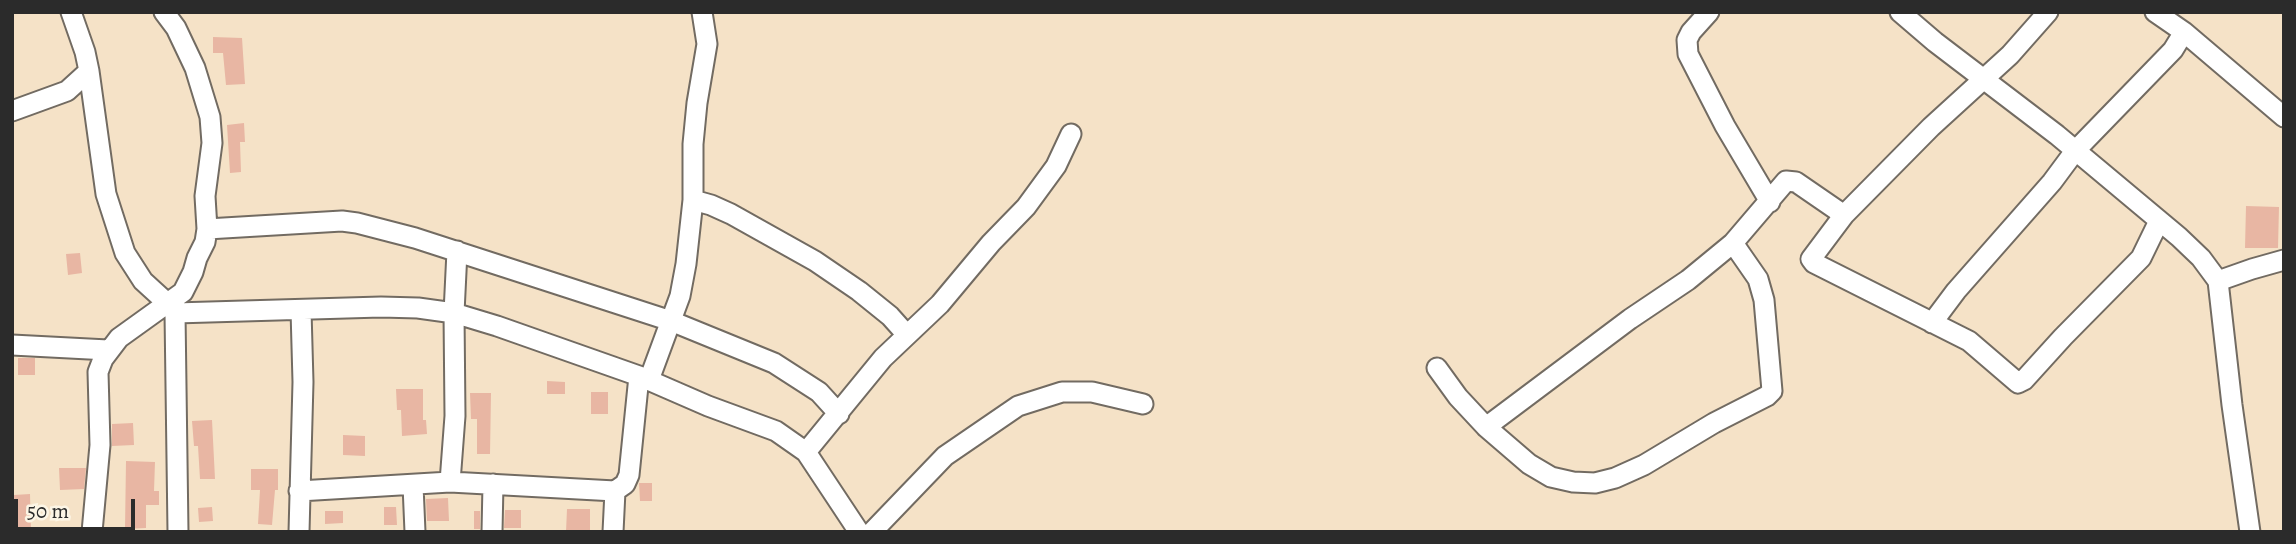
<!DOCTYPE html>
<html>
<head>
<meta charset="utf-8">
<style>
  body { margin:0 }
  #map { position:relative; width:2296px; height:544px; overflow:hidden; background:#f5e2c7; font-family:Alegreya,serif }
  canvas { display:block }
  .frame { position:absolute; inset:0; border:14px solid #2b2b2b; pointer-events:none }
  .scale { position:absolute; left:14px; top:499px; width:121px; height:32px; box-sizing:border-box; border:4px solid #2b2b2b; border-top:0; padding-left:9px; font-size:21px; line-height:24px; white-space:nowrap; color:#2b2b2b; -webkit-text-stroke:5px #fcf5e5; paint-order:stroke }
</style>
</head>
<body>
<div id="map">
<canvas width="2296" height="544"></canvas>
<div class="frame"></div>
<div class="scale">50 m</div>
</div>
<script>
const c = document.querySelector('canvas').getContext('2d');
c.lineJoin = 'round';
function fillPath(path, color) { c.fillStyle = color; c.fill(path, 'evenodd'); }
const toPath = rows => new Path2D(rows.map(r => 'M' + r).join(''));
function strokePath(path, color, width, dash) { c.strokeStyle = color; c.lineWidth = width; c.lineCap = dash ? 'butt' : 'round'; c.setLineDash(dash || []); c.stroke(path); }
fillPath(toPath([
  [213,37,242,38,245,84,226,85,223,53,213,53],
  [244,123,245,142,240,142,241,172,230,173,227,125],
  [2246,206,2279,207,2278,248,2245,248],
  [80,253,82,273,68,275,66,254],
  [18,358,35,358,35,375,18,375],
  [547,381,565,382,565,394,547,394],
  [396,389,423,389,423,420,426,420,427,434,402,436,401,410,397,410],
  [591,392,608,392,608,414,591,414],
  [470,393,491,393,490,454,477,454,477,419,471,419],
  [212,420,215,479,200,479,198,446,194,446,192,421],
  [133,423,134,445,112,446,112,424],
  [343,435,365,436,365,456,343,455],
  [126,461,155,462,154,491,159,491,159,505,146,505,146,528,125,529],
  [59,468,86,468,84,489,60,490],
  [251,469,278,469,278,490,275,490,272,525,258,524,260,490,251,490],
  [639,483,652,483,652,501,640,501],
  [30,494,31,532,15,532,14,495],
  [448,498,449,521,427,521,426,499],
  [212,507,213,521,199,522,198,508],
  [384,507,396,507,397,525,384,525],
  [567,509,590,509,590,532,566,532],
  [505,510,521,510,521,528,504,528],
  [325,511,343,511,343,523,325,524],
  [474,511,480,511,480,529,474,529]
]), '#e8b6a3');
const street = toPath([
  [71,12,85,52,89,71,106,194,125,253,143,281,166,302,175,313,178,532],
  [1709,12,1691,32,1687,40,1688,54,1725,126,1770,202],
  [1900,12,1935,42,2057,135,2179,237,2201,258,2218,281,2232,405,2250,532],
  [2048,12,2010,55,1931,127,1844,215,1811,259,1814,263,1969,341,2018,383,2024,380,2063,337,2141,258,2159,221],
  [2155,12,2184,32,2284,117],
  [12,111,67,91,89,71],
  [693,200,711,205,731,214,815,261,859,291,890,316,907,335],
  [207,229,342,221,357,223,415,238,671,321,774,363,819,392,839,414],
  [2218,281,2252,269,2284,260],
  [175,313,381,307,418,308,454,313,497,326,639,376,708,406,776,431,806,452,859,532],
  [1932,323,1956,291,2052,182,2075,151,2173,50,2184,32],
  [12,345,108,350],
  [1437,368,1458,397,1486,427,1529,464,1551,477,1573,482,1595,483,1615,478,1644,465,1714,423,1767,396,1772,391,1764,300,1758,279,1733,243],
  [649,380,680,296,686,264,693,200,693,144,697,103,707,44,702,12],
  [1486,427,1630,319,1688,280,1733,243,1786,181,1796,182,1844,215],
  [806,452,883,358,940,304,991,243,1026,207,1056,166,1071,134],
  [450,482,455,416,454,313,457,251],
  [413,485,415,532],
  [299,491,450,482,615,491,625,484,629,475,639,376],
  [92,532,100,445,98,372,103,359,119,338,183,292,193,272,197,258,205,242,207,229,205,196,212,143,210,117,195,68,176,28,164,12],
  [299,532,303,382,301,310],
  [492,532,493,484],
  [613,532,615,491],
  [872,532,945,456,1018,406,1062,392,1092,392,1143,404]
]);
strokePath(street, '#726b62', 23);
strokePath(street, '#fff', 19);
</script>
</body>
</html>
